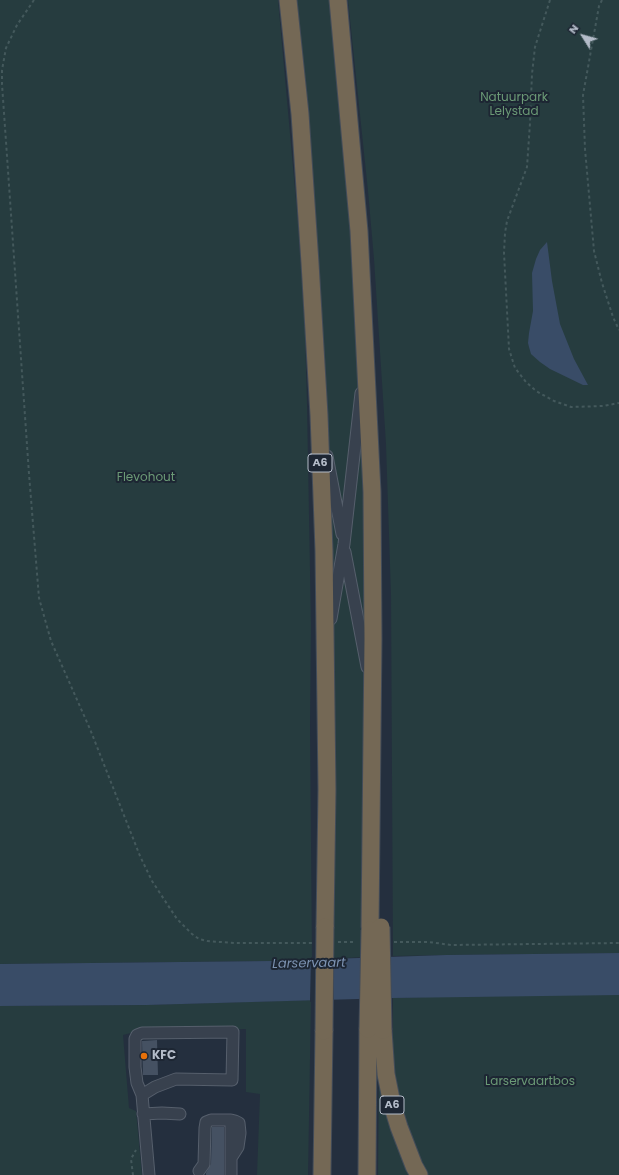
<!DOCTYPE html>
<html>
<head>
<meta charset="utf-8">
<style>
  body { margin:0 }
  #map { position:relative; width:619px; height:1175px; overflow:hidden; background:#242f3e; font-family:Poppins,sans-serif }
  canvas { display:block }
  .north { position:absolute; left:563px; top:16px; width:40px; height:40px; -webkit-text-stroke:3px #1d2633; paint-order:stroke; rotate:307deg; font-size:11px; font-weight:700; line-height:16px; text-align:center; color:#b4bcc9 }
  .north::after { content:''; display:block; margin:auto; width:14px; height:18px; background:#b4bcc9; clip-path:polygon(50% 0,100% 100%,50% 72%,0 100%) }
</style>
</head>
<body>
<div id="map">
<canvas width="619" height="1175"></canvas>
<div class="north">N</div>
</div>
<script>
const c = document.querySelector('canvas').getContext('2d');
c.lineJoin = 'round';
function fillPath(path, color) { c.fillStyle = color; c.fill(path, 'evenodd'); }
const toPath = rows => new Path2D(rows.map(r => 'M' + r).join(''));
function strokePath(path, color, width, dash) { c.strokeStyle = color; c.lineWidth = width; c.lineCap = dash ? 'butt' : 'round'; c.setLineDash(dash || []); c.stroke(path); }
function label(font, color, halo, rows, align = 'center') {
  c.font = font + ' Poppins,sans-serif'; c.lineWidth = 4; c.setLineDash([]); c.textBaseline = 'middle'; c.strokeStyle = halo; c.fillStyle = color; for (const [text, x, y, turn = 0] of rows) {
    c.save(); c.translate(x, y); c.rotate((+turn || 0) * Math.PI / 180); c.textAlign = isNaN(turn) ? turn : align; if (halo) c.strokeText(text, 0, 0); c.fillText(text, 0, 0); c.restore();
  }
}
fillPath(toPath([
  [0,0,278,0,298,223,305,332,307,404,311,627,310,725,312,959,271,961,0,964],
  [295,0,330,0,355,279,361,414,364,542,366,669,362,957,329,959,333,807,335,698,331,587,324,362,314,248],
  [348,0,619,0,619,953,446,955,393,956,391,594,386,444,374,259,368,191],
  [619,991,619,1175,428,1175,411,1136,401,1109,396,1088,393,1063,393,998],
  [311,1000,308,1175,257,1175,260,1094,246,1092,246,1029,138,1031,123,1035,129,1108,136,1111,142,1175,0,1175,0,1006,147,1005],
  [379,1067,412,1175,378,1175]
]), '#263c3f');
fillPath(toPath([
  [547,242,552,281,560,324,574,359,588,385,583,385,550,369,540,362,531,354,529,347,528,343,529,333,533,311,532,273,536,259,540,250],
  [619,953,619,995,393,998,147,1005,0,1006,0,964,271,961,446,955]
]), '#394c67');
fillPath(toPath([
  [311,957,334,957,334,1002,310,1002]
]), '#242f3e');
fillPath(toPath([
  [157,1040,158,1075,143,1075,142,1041],
  [212,1127,224,1127,224,1175,206,1175,206,1173,211,1164]
]), '#455162');
const minor = toPath([
  [327,456,342,534],
  [345,552,367,667],
  [331,619,344,544,361,393],
  [142,1095,155,1087,176,1079,232,1080,233,1032,142,1033,137,1035,135,1039,135,1067,137,1083,142,1095,149,1175],
  [143,1114,162,1113,180,1114],
  [231,1120,235,1121,239,1123,240,1133,238,1147,231,1158],
  [199,1171,204,1164,205,1128,206,1122,211,1120,231,1120,231,1175]
]);
const highway = toPath([
  [288,0,300,114,310,263,319,415,324,551,327,790,325,927],
  [338,0,359,231,372,492,373,639,370,927],
  [383,1030,386,1074,392,1104,399,1127,414,1166,419,1175],
  [322,1175,324,1031],
  [367,1175,368,1029]
]);
strokePath(minor, '#565f6c', 13);
strokePath(highway, '#434c59', 19);
strokePath(toPath([
  [34,0,17,25,6,48,2,70,2,84,29,474,39,598,51,641,90,729,140,856,152,881,177,919,192,934,199,939,207,941,234,943,312,943],
  [550,0,535,47,532,74,530,123,527,167,507,221,505,233,504,253,509,349,515,368,526,382,536,391,554,401,571,407,603,406,619,403],
  [602,0,599,6,583,95,585,149,594,251,602,283,613,317,619,330],
  [338,942,356,942],
  [394,942,429,942,451,945,619,943],
  [133,1175,131,1159,136,1150]
]), '#44595c', 2, [3, 3]);
strokePath(minor, '#38414e', 11);
strokePath(highway, '#746855', 17);
const highwayBridge = toPath([
  [381,927,383,1030],
  [368,1029,370,930],
  [324,1031,325,927]
]);
strokePath(highwayBridge, '#434c59', 19, []);
strokePath(highwayBridge, '#746855', 17);
for (const [x, y, r, color] of [
  [144,1056,4,"#e8710a"]
]) { const dot = new Path2D(); dot.arc(x, y, r, 0, 2 * Math.PI); c.fillStyle = color; c.fill(dot); strokePath(dot, '#1d2633', 1.5); }
for (const [x, y, w] of [
  [320,463,24],
  [392,1105,24]
]) { const box = new Path2D(); box.roundRect(x - w / 2, y - 9, w, 18, 3); c.fillStyle = '#1d2633'; c.fill(box); strokePath(box, '#b4bcc9', 1); }
label('bold 11px', '#b4bcc9', null, [
  ["A6",320,463],
  ["A6",392,1105]
]);
label('12px', '#6b9a76', '#1d2633', [
  ["Natuurpark",514,98],
  ["Lelystad",514,112],
  ["Flevohout",146,478],
  ["Larservaartbos",530,1082]
]);
label('bold 12px', '#b4bcc9', '#1d2633', [
  ["KFC",152,1056]
], 'left');
label('italic 13px', '#7c92b1', '#1d2633', [
  ["Larservaart",309,964,-1]
]);
</script>
</body>
</html>
